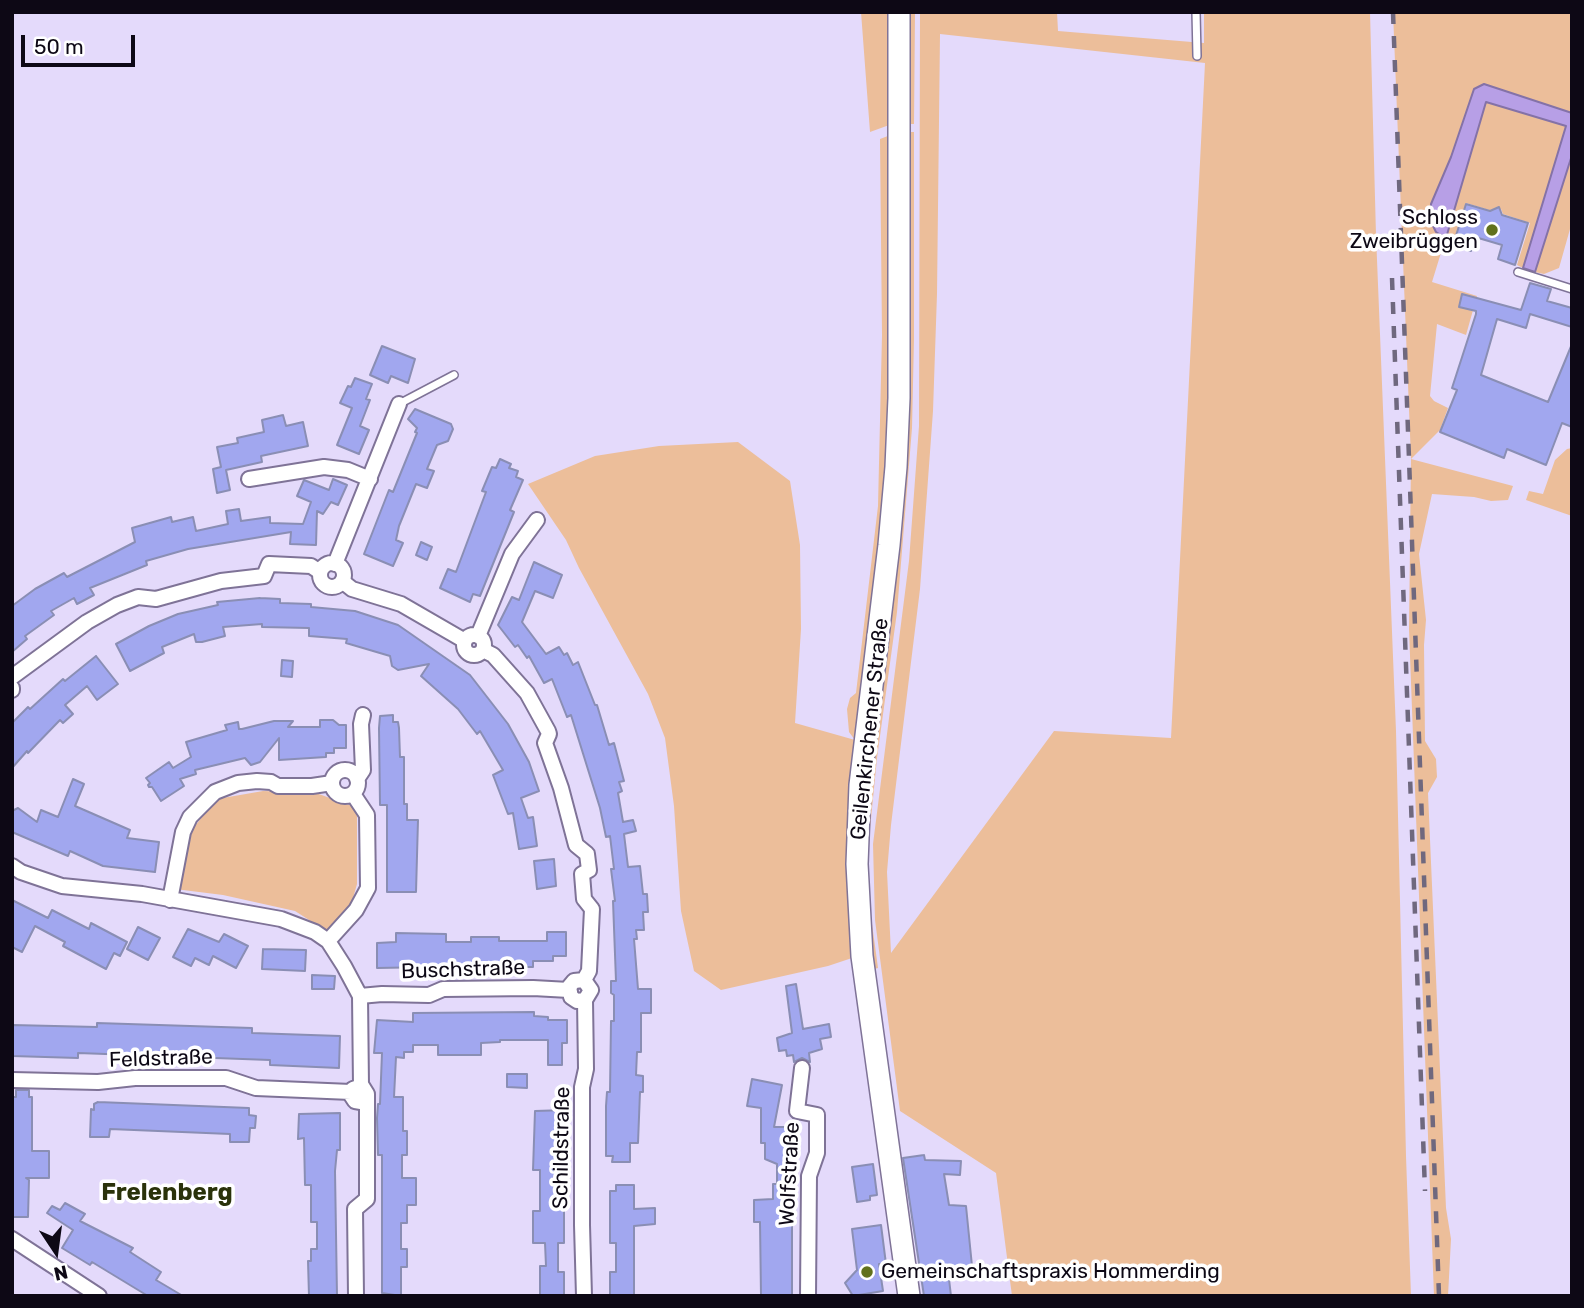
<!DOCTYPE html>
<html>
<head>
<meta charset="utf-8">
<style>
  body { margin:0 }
  #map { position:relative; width:1584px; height:1308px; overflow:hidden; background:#e4dafb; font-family:Rubik,sans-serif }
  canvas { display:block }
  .frame { position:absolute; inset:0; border:14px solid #0d0815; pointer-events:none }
  .north { position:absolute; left:21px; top:1217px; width:70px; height:70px; -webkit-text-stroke:5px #fff; paint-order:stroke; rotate:167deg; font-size:19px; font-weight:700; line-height:28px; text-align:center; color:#0d0815 }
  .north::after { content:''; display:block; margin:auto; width:24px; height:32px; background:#0d0815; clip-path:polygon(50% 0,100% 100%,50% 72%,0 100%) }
  .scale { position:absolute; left:21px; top:35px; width:114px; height:32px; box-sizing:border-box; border:4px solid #0d0815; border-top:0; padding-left:9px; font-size:21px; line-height:24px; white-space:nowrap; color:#0d0815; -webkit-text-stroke:5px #fff; paint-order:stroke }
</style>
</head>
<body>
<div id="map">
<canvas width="1584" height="1308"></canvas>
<div class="frame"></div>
<div class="north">N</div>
<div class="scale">50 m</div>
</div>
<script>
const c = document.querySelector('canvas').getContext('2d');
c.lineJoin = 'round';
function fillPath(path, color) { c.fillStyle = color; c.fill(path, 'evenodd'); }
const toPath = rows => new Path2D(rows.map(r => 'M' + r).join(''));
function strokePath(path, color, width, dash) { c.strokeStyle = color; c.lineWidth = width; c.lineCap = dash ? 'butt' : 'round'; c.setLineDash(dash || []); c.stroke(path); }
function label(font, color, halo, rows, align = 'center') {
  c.font = font + ' Rubik,sans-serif'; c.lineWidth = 7; c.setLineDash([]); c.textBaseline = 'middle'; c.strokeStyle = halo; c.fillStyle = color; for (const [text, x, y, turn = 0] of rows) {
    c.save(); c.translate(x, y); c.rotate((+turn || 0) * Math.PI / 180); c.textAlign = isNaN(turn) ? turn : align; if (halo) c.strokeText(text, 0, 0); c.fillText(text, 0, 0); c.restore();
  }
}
fillPath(toPath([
  [861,12,892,12,892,124,870,132],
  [909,12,915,12,914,124,909,124],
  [920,12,1057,12,1058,31,1204,43,1204,12,1370,12,1376,235,1396,731,1406,1156,1411,1296,1012,1296,996,1173,900,1111,875,920,873,844,909,561,919,426],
  [940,34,1205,63,1171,738,1054,731,891,953,887,872,891,825,920,589,933,411,937,294],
  [1393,12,1572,12,1572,113,1484,84,1431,204,1441,237,1446,238,1486,102,1567,126,1523,268,1517,265,1530,223,1503,214,1501,209,1492,211,1466,203,1453,246,1444,243,1432,282,1477,296,1466,335,1437,324,1430,396,1434,401,1448,408,1440,430,1411,459,1513,486,1508,500,1491,501,1474,497,1432,494,1419,554,1426,620,1424,645,1425,741,1436,759,1437,777,1428,793,1446,1208,1451,1239,1448,1296,1434,1296,1409,629,1411,459],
  [908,132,914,132,914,339,912,428,897,612,877,758,868,849,869,902,878,968,874,969,868,929,864,848],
  [893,134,889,468,848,875,852,958,828,966,721,990,694,971,681,911,674,806,665,738,648,694,579,568,566,540,528,484,595,456,659,446,738,442,790,481,800,545,801,629,795,723,855,740,849,732,847,709,850,698,856,693,878,506,882,335,880,139],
  [1572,155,1572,222,1559,268,1544,274,1535,272],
  [1572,448,1572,516,1526,500,1529,491,1543,494,1555,460,1567,449],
  [263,791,316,793,352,806,357,816,357,884,350,909,328,932,295,911,223,895,175,889,189,833,217,799]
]), '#ecbe9a');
const water = toPath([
  [1484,84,1572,113,1572,155,1535,272,1523,268,1566,126,1486,102,1446,238,1436,232,1430,220,1431,204,1451,157,1474,89,1484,84]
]);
fillPath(water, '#b79fe6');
strokePath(water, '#8472a7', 2);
const building = toPath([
  [1466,204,1490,211,1499,207,1502,215,1528,223,1515,265,1498,259,1502,245,1475,237,1471,251,1453,245,1466,204],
  [1530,283,1551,289,1547,301,1572,308,1572,327,1530,314,1526,328,1497,319,1481,375,1548,402,1572,344,1572,427,1562,423,1546,465,1507,449,1504,458,1440,432,1457,390,1452,388,1476,314,1476,311,1459,307,1462,294,1521,310,1530,283],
  [382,346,415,359,408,383,391,376,388,383,370,375,382,346],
  [355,378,372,384,366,399,370,400,360,426,369,430,359,454,337,445,352,408,340,403,348,386,351,387,355,378],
  [415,409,451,424,453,429,448,441,437,445,427,469,434,471,427,488,416,484,399,526,396,540,403,543,393,566,364,554,389,490,393,492,417,433,415,432,417,428,408,419,415,409],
  [283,415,286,426,303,422,308,446,261,456,262,462,226,470,230,490,217,493,213,469,221,467,217,447,238,443,237,438,264,432,262,420,283,415],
  [500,459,511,464,509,468,518,471,516,477,523,480,510,510,514,512,480,596,473,594,470,602,440,588,448,569,456,572,486,492,482,491,492,467,496,468,500,459],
  [333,479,347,485,338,505,331,502,323,514,317,511,316,545,290,544,291,532,188,549,146,561,147,565,90,588,94,595,77,604,74,598,51,611,54,615,25,636,27,639,12,652,12,606,35,589,64,573,67,577,135,542,132,528,171,517,172,522,193,517,196,531,228,524,226,511,239,509,241,521,270,517,270,523,303,524,311,502,297,496,304,480,329,490,333,479],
  [421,542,432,547,427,560,416,555,421,542],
  [534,562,562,575,553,598,535,591,522,622,546,654,559,647,564,655,567,653,573,665,578,662,595,705,597,705,609,745,614,743,624,781,619,782,622,791,618,793,623,822,633,820,636,831,624,834,628,867,640,866,643,894,647,894,648,912,643,912,644,930,636,930,637,939,634,939,638,989,651,989,651,1013,641,1013,641,1052,637,1052,636,1075,643,1076,643,1092,640,1092,638,1143,630,1143,630,1162,612,1162,613,1156,606,1156,606,1106,607,1092,610,1092,611,1021,614,1021,614,995,611,993,611,981,616,981,613,901,615,901,611,869,614,869,610,836,606,837,600,808,571,715,567,717,552,679,544,683,529,656,527,658,518,645,515,647,498,625,512,597,519,600,534,562],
  [260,598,280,599,280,603,311,604,311,607,355,611,398,625,470,675,508,724,529,762,539,791,521,798,528,818,533,817,537,846,519,849,513,813,508,814,493,775,503,770,480,731,477,734,458,709,421,676,429,664,398,670,392,666,390,656,346,643,347,639,309,636,309,628,262,627,262,624,223,627,225,636,202,642,196,642,194,634,162,647,164,653,130,671,116,644,149,626,178,614,218,605,217,602,260,598],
  [96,656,118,684,97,700,87,686,65,705,73,714,63,723,60,720,28,753,27,751,12,768,12,723,28,707,30,709,63,679,65,681,96,656],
  [282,660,293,661,292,677,281,676,282,660],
  [393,715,393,722,398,722,399,728,400,757,404,757,404,804,407,804,407,820,418,820,416,892,387,892,387,805,380,805,379,728,380,716,393,715],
  [320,720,333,720,339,725,346,725,346,748,334,748,334,753,326,753,326,757,279,760,279,738,260,762,251,765,245,758,195,770,196,774,180,779,184,786,161,801,152,787,149,787,148,785,150,783,146,778,169,762,173,768,191,757,186,742,227,730,225,725,238,722,239,729,242,729,274,721,293,721,288,727,320,727,320,720],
  [73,779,84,784,75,806,130,830,127,838,159,842,155,872,103,866,70,851,68,856,12,832,12,811,18,808,37,822,41,810,58,817,73,779],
  [554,859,556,886,537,889,534,861,554,859],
  [12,900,48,918,52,910,89,929,91,923,127,942,120,956,114,953,106,969,63,946,65,942,35,926,22,952,12,947,12,900],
  [138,927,160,938,148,960,127,949,138,927],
  [188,929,219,942,224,934,248,946,236,968,213,956,209,965,195,958,191,966,173,957,188,929],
  [547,932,566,932,566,956,553,956,553,961,533,961,533,967,431,966,432,967,377,968,377,943,396,942,396,933,446,934,446,942,471,942,471,937,499,937,499,941,547,941,547,932],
  [263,949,306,950,305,971,262,969,263,949],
  [312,975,335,976,334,989,312,989,312,975],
  [796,984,803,1029,829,1024,831,1037,820,1039,822,1049,809,1053,810,1062,802,1058,794,1062,793,1055,787,1056,786,1050,779,1051,777,1038,792,1033,786,986,796,984],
  [534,1012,534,1016,548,1017,548,1020,567,1020,567,1043,562,1043,562,1065,548,1065,548,1040,500,1040,500,1042,481,1043,481,1055,438,1055,438,1045,413,1045,413,1052,404,1052,404,1058,396,1057,394,1097,403,1097,403,1131,407,1131,407,1155,402,1155,402,1178,416,1178,416,1205,407,1205,407,1223,401,1223,401,1249,407,1249,407,1267,401,1267,401,1296,382,1293,382,1155,378,1155,377,1118,378,1104,380,1104,382,1053,374,1053,377,1020,413,1022,413,1013,534,1012],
  [97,1023,252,1028,252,1033,340,1036,339,1068,270,1065,270,1060,78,1053,78,1058,12,1056,12,1025,97,1027,97,1023],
  [507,1074,527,1074,527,1088,507,1087,507,1074],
  [752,1079,782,1085,774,1127,795,1127,795,1184,792,1184,792,1296,761,1296,760,1222,754,1222,754,1200,773,1199,773,1184,777,1184,777,1164,765,1159,765,1143,761,1143,761,1108,747,1106,752,1079],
  [16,1090,29,1090,29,1097,32,1097,32,1151,49,1151,49,1178,26,1178,29,1180,28,1217,12,1217,12,1097,16,1097,16,1090],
  [98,1102,249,1108,249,1115,256,1116,255,1128,250,1128,249,1142,230,1142,230,1134,110,1129,109,1137,90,1137,91,1109,94,1110,94,1104,98,1102],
  [567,1110,567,1155,561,1156,561,1162,558,1162,558,1191,564,1191,564,1243,558,1243,558,1272,564,1272,564,1296,540,1296,540,1266,546,1266,545,1243,533,1243,533,1211,540,1211,540,1170,533,1170,535,1111,567,1110],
  [340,1113,340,1150,337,1150,335,1171,337,1296,309,1296,308,1261,311,1261,311,1249,317,1249,317,1222,311,1222,311,1185,305,1185,304,1138,298,1139,299,1114,340,1113],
  [924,1155,925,1160,961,1161,960,1175,944,1174,949,1205,966,1206,973,1276,949,1279,951,1296,924,1296,903,1158,924,1155],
  [873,1164,877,1195,870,1196,870,1200,857,1202,852,1167,873,1164],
  [616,1185,634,1185,634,1209,655,1208,655,1224,634,1226,634,1296,610,1296,610,1272,616,1272,616,1243,610,1243,610,1191,616,1191,616,1185],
  [65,1203,85,1214,80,1221,133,1248,130,1252,161,1272,156,1280,183,1296,148,1296,92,1262,90,1265,62,1248,73,1230,47,1213,52,1206,60,1210,65,1203],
  [881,1225,886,1264,879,1264,883,1291,853,1296,845,1283,857,1270,852,1229,881,1225]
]);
fillPath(building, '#a1a7ef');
strokePath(building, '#8a8eb4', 2);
const lane = toPath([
  [1196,12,1197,56],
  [1518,272,1572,289],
  [399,404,454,375]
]);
const street = toPath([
  [249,479,324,467,348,470,370,479],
  '320 575a12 12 0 1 1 24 0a12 12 0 1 1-24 0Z',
  [335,564,399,404],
  [342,581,352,589,401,604,465,641],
  '464 645a10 10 0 1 1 20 0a10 10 0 1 1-20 0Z',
  [478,636,512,554,537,520],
  [483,650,493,655,527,693,548,731,549,734,545,743,561,788,576,845,587,854,589,870,582,874,584,899,592,909,589,971,584,980],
  [12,677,87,622,117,605,138,597,156,599,221,581,264,576,269,564,311,566,320,572],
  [12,688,12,690],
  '332 783a13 13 0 1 1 26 0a13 13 0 1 1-26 0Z',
  [357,779,363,770,361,724,363,715],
  [12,866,21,872,62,886,142,894,281,919,315,932,328,941,344,966,360,996,361,1086],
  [170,900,183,832,190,817,215,792,238,783,257,781,271,782,278,786,312,786,332,783],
  [328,941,356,910,368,888,367,815,353,794],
  [360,996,382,994,429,995,443,989,533,988,569,990],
  [802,1068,797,1111,817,1115,817,1153,809,1176,808,1296],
  [12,1080,98,1082,135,1078,226,1078,256,1088,351,1092],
  [12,1239,99,1296],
  [356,1296,355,1209,367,1199,367,1094,362,1086,353,1089,351,1095,355,1101,361,1102,366,1099],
  [584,1296,582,1225,582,1087,586,1069,585,1000,591,990,584,980,574,981,569,987,571,997,577,1001,585,1000]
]);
const secondary = toPath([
  [899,12,899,398,896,467,889,545,860,785,857,864,862,956,909,1296]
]);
strokePath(lane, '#7f7397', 10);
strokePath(street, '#7f7397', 18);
strokePath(secondary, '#7f7397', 24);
strokePath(lane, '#fff', 7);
strokePath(street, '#fff', 14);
strokePath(secondary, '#fff', 21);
strokePath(toPath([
  [1393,12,1439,1296],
  [1392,278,1425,1191]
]), '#6f687e', 4.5, [12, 12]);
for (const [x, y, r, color] of [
  [1492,230,7,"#61711d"],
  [867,1272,7,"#61711d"]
]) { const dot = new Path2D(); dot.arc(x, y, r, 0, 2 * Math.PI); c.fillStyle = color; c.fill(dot); strokePath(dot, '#fff', 2.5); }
label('21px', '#0d0815', '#fff', [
  ["Schloss",1478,218],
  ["Zweibrüggen",1478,242],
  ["Gemeinschaftspraxis Hommerding",881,1272,"left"]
], 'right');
label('21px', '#0d0815', '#fff', [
  ["Geilenkirchener Straße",870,729,-84],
  ["Buschstraße",463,970,-2],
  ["Feldstraße",161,1059,-2],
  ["Schildstraße",562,1148,-89],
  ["Wolfstraße",790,1174,-87]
]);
label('bold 24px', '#2a320a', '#fff', [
  ["Frelenberg",167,1193]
]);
</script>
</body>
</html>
